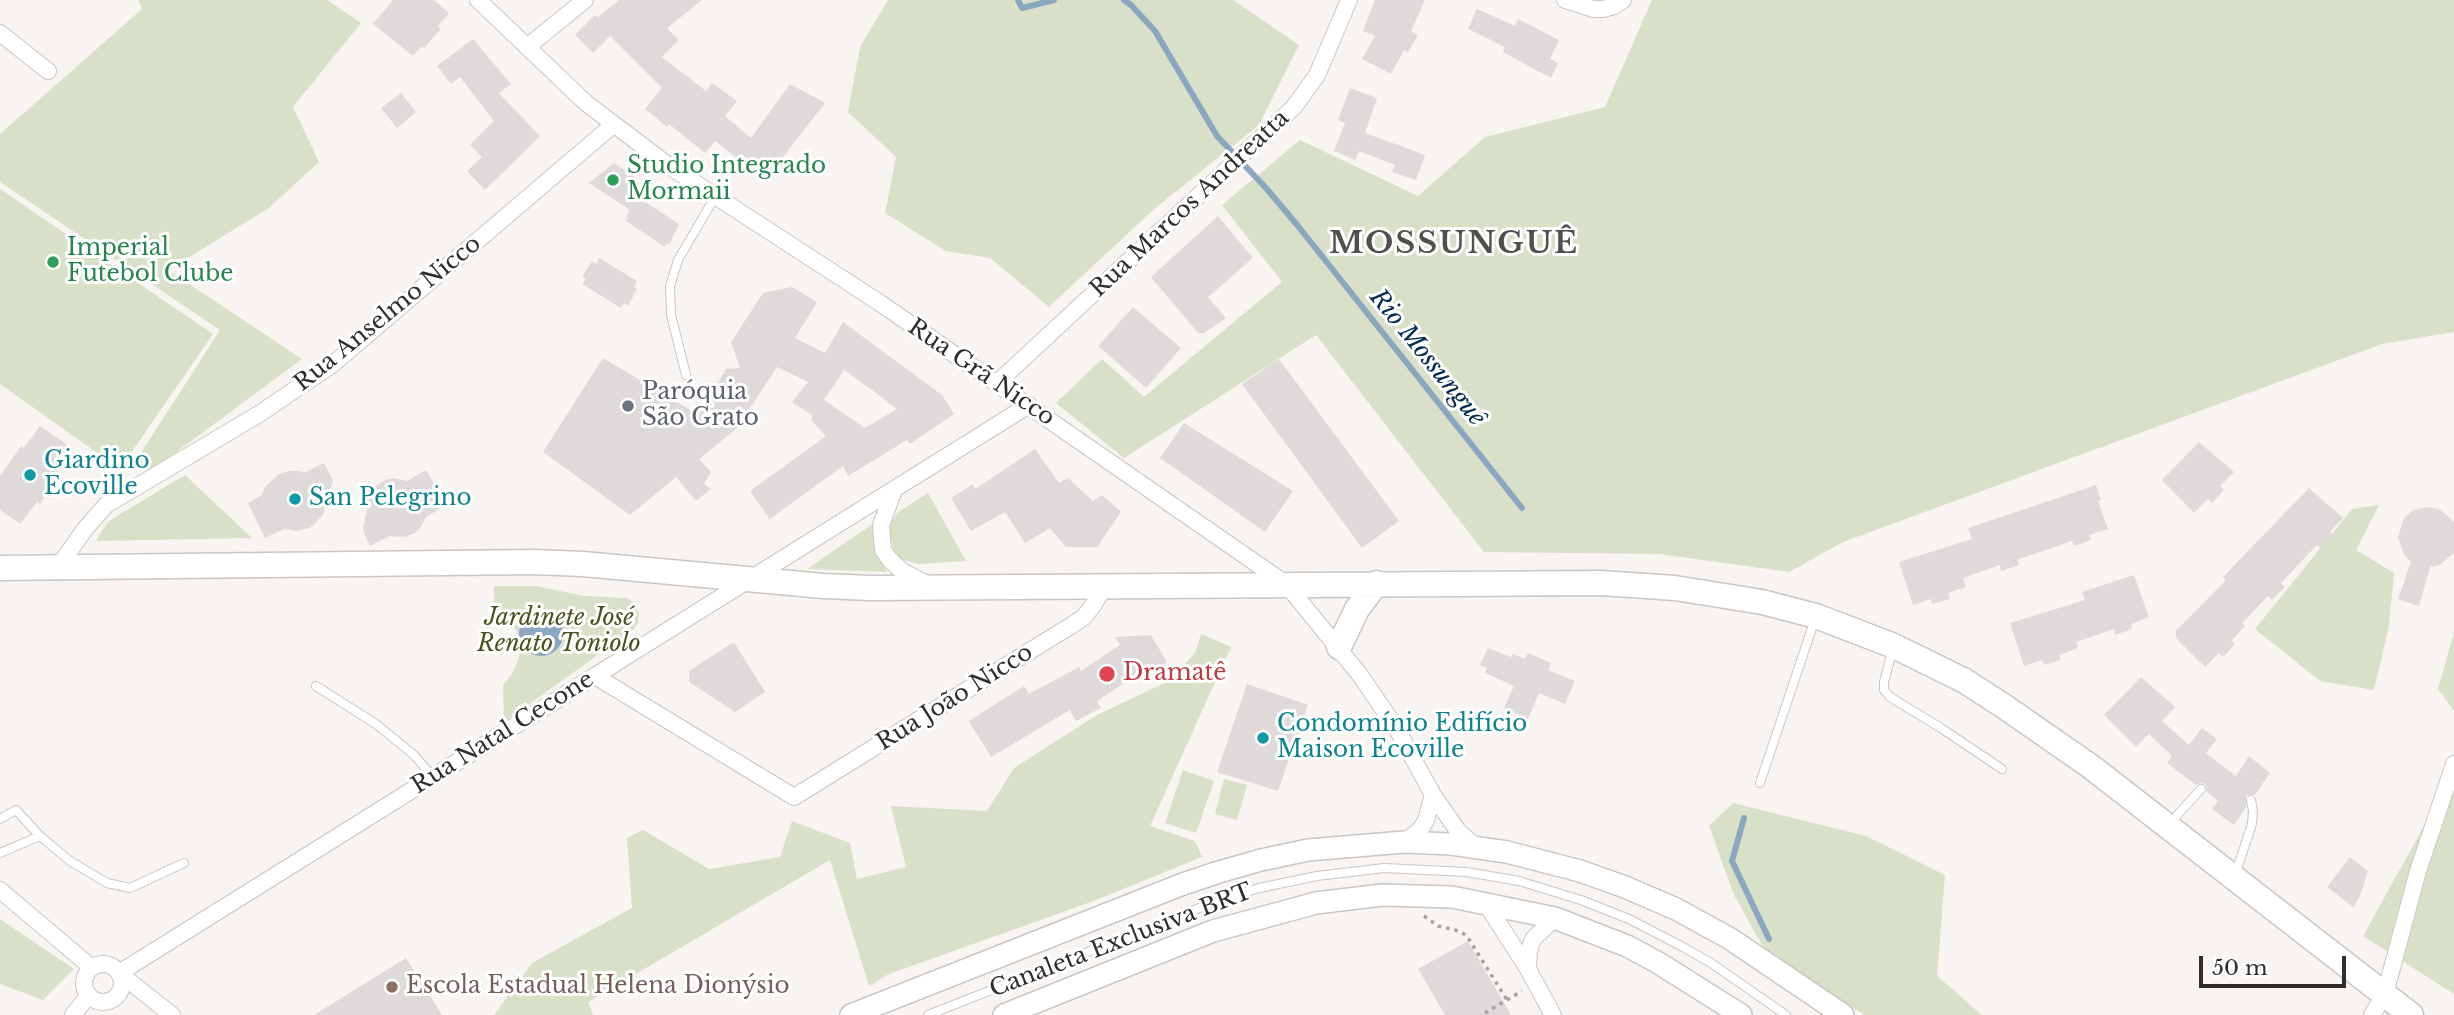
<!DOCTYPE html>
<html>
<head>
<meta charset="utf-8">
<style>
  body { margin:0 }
  #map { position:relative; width:2454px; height:1015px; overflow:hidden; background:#f8f4f2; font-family:"Libre Baskerville",serif }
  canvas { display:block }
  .scale { position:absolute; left:2199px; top:956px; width:147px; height:32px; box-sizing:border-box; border:4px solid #2f2e2d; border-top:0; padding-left:9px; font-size:21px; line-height:24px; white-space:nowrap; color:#2f2e2d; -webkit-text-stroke:5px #fff; paint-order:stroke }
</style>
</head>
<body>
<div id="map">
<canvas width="2454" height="1015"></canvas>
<div class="scale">50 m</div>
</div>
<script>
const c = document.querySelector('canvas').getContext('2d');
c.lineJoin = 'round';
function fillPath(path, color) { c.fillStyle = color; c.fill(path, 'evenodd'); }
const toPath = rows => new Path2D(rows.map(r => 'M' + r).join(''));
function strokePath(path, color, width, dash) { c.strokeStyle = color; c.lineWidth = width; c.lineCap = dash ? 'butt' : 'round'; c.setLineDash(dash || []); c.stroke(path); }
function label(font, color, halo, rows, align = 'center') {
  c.font = font + ' "Libre Baskerville",serif'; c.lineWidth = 6; c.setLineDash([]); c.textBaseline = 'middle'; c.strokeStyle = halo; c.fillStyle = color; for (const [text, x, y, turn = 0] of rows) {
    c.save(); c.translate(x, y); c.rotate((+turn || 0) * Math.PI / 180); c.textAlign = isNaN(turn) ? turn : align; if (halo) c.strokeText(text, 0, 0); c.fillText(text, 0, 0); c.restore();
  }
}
fillPath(toPath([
  [138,0,327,0,361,23,293,107,319,162,269,208,168,270,302,359,148,473,137,459,220,330,0,182,0,134,142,9],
  [888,0,1233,0,1299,45,1259,125,1153,210,1049,307,990,258,946,251,885,213,896,157,848,112,860,47],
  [1652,0,2454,0,2454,332,2382,344,1843,542,1789,572,1659,554,1484,552,1316,335,1124,458,1056,403,1102,359,1144,397,1282,282,1222,205,1300,140,1418,196,1485,137,1605,107],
  [0,189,213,334,120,469,0,384],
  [185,475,252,538,96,541,107,523,117,516],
  [928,493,966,561,918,564,901,559,894,550,889,538,891,522,898,512],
  [2379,505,2356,550,2394,573,2389,626,2374,690,2320,681,2255,629,2352,509],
  [874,523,873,540,876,553,887,572,807,569],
  [494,586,536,586,584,596,627,598,635,603,639,614,638,623,633,630,504,722,503,685,514,671,520,654,520,643,516,630,494,612],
  [2454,632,2454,711,2438,689],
  [1201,634,1231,647,1150,826,1195,841,1202,857,1091,902,889,974,869,986,830,860,588,1002,593,1015,494,1015,532,963,632,908,627,838,643,830,709,869,780,857,792,821,850,843,857,879,906,867,891,806,987,811,1014,768,1097,715,1169,681,1195,653],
  [1183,770,1214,781,1196,833,1165,823],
  [1224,779,1247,785,1237,820,1215,814],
  [2454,780,2454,994,2363,936,2434,808],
  [1733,803,1866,836,1945,875,1937,976,1982,1015,1865,1015,1772,963,1734,895,1709,826],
  [0,919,74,969,43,1000,0,984]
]), '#d8e0c8');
fillPath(toPath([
  '519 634a22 22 0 1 1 44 0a22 22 0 1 1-44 0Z'
]), '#8ba6c1');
strokePath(toPath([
  [1018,0,1022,8,1054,0],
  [1124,0,1131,5,1155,31,1217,136,1266,188,1298,226,1522,508],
  [1744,818,1732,861,1769,939]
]), '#8ba6c1', 6);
fillPath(toPath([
  [393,0,434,0,449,13,438,26,441,29,424,48,422,46,413,56,373,24],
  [619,0,702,0,667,28,679,40,662,57,706,91,712,83,737,101,725,116,751,138,790,84,825,103,765,180,715,141,705,153,669,124,667,127,645,109,662,88,610,36,593,53,575,35,595,15,598,17],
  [1375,0,1425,0,1411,31,1418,35,1408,52,1404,50,1391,74,1362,59,1375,36,1363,31],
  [1477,9,1515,26,1518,19,1559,40,1550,59,1558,63,1551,78,1503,52,1505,47,1468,29],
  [473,39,511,84,499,93,540,136,485,190,467,171,482,157,470,145,494,121,460,77,451,84,437,66],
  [1350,88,1377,98,1365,133,1425,155,1416,180,1392,172,1395,165,1359,151,1355,160,1334,151,1345,123,1338,120],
  [401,93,416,112,397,128,381,108],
  [614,163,635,177,627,190,679,224,669,245,667,243,665,247,626,221,628,218,626,216,630,210,589,183],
  [1218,216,1253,258,1208,297,1226,318,1204,333,1198,333,1151,277],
  [599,258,637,281,634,287,637,289,628,306,624,303,621,308,582,284,586,279,582,277,592,261,596,264],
  [792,287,817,302,795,338,825,353,843,322,942,395,954,414,910,444,907,440,848,476,843,466,770,519,750,491,826,436,811,420,813,416,792,402,808,382,777,367,737,428,699,459,711,472,704,484,711,489,696,501,676,477,630,515,543,452,603,358,699,415,726,369,740,368,731,342,763,293],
  [844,370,876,393,897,409,865,428,824,400],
  [1133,307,1181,348,1146,388,1098,346],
  [1279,359,1399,521,1362,548,1242,384],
  [1184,423,1293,491,1265,532,1160,458],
  [40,426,73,449,57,471,61,474,40,504,37,502,20,524,0,510,0,476,21,446,24,448],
  [2199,442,2234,472,2220,486,2224,490,2212,503,2208,499,2194,513,2162,480],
  [1035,449,1059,483,1068,478,1093,501,1102,495,1121,512,1097,547,1066,547,1050,528,1025,543,1005,512,971,531,951,498,973,484,975,489],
  [324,463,333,480,323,515,310,528,297,531,284,529,265,538,248,503,262,495,265,487,279,474,289,471,300,471,304,473],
  [426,470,446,505,426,517,421,527,415,533,405,537,390,536,370,546,363,530,370,493,377,485,385,480,394,478,407,481],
  [2096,485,2101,500,2098,501,2108,529,2089,535,2091,540,2074,546,2072,541,2017,560,2019,565,2001,571,2000,565,1963,578,1966,587,1948,593,1950,599,1932,604,1931,599,1913,605,1899,562,1972,539,1968,528],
  [2309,488,2343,518,2330,532,2334,536,2321,549,2317,545,2281,583,2285,587,2272,600,2268,596,2242,623,2245,626,2231,641,2235,644,2223,657,2219,653,2205,667,2176,638,2176,631,2226,580,2223,577],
  [2431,507,2441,510,2454,522,2454,553,2440,565,2430,567,2419,606,2398,599,2411,562,2404,555,2398,537,2404,518,2412,511,2421,508],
  [2134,575,2149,617,2131,624,2132,629,2115,635,2114,629,2076,642,2078,648,2059,655,2061,660,2044,665,2042,660,2024,666,2010,623,2085,600,2082,592],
  [1151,635,1167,662,1141,680,1138,674,1097,701,1101,708,1076,721,1070,710,991,757,969,721,1024,686,1029,694,1079,667,1081,671,1120,645,1115,637],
  [734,642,765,692,735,712,689,682,689,671],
  [1488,648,1511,657,1513,654,1525,659,1528,653,1551,663,1548,670,1575,681,1565,704,1539,693,1528,719,1504,708,1514,686,1485,673,1487,668,1480,665],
  [2141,677,2175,707,2162,721,2189,745,2202,728,2217,739,2206,753,2236,776,2249,756,2270,773,2255,795,2246,795,2246,807,2234,825,2212,809,2218,801,2207,792,2206,785,2202,783,2196,785,2167,763,2172,756,2149,734,2136,747,2104,715],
  [1247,684,1308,705,1278,791,1217,772],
  [2350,857,2368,871,2360,896,2353,907,2327,887],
  [1468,941,1511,1015,1445,1015,1418,969],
  [406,958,442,1015,314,1015]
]), '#dfdada');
const lane = toPath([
  [686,375,671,315,670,286,678,260,715,197],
  [1893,648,1884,682,1884,690,1890,697,1941,728,2002,769],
  [316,686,376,724,414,755,433,777],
  [1760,783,1815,619],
  [0,819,16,810,40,836,70,861,107,883,130,888,184,863],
  [2170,823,2201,789],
  [0,853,40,836],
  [2235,875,2252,824,2253,811,2251,800],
  [928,1015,1207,905,1259,888,1317,876,1384,868,1467,872,1519,881,1581,900,1629,919,1683,947,1711,963,1786,1015]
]);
const street = toPath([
  [478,0,586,103,669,166,880,303,1286,584,1360,675,1398,731,1433,795,1458,831,1476,847],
  [1565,0,1593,9,1603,9,1614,6,1623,0],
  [0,33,48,71],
  [527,47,585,0],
  [997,383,1294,107,1317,75,1349,0],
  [894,490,881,525,883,550,890,560,902,571,927,584],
  [58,567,85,529,106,505,259,414,333,364,613,125],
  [595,676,794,797,1072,625,1084,617,1094,604,1104,587],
  [1404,842,1420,830,1426,820,1433,795],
  [0,890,91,967],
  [1485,902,1528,969,1553,1015],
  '84 983a19 19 0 1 1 38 0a19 19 0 1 1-38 0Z',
  [1528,969,1529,951,1533,939,1555,918],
  [73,1015,88,996],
  [172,1015,119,973,1029,405],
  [2372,1015,2385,994,2418,871,2454,764]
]);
const secondary = toPath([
  [851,1015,1183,884,1219,872,1261,860,1308,850,1404,842,1451,844,1507,852,1580,871,1625,887,1676,909,1729,938,1843,1015],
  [1004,1015,1213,931,1316,903,1382,895,1452,897,1555,918,1627,946,1657,962,1741,1015]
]);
const primary = toPath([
  [0,568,534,562,583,564,823,586,870,588,1601,583,1675,588,1762,602,1816,616,1894,646,1965,681,2005,707,2090,766,2411,1015],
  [1339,647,1357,609,1377,583]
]);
strokePath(lane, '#c9c6c4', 10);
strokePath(street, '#c9c6c4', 18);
strokePath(secondary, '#c9c6c4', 24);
strokePath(primary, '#c9c6c4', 27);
strokePath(toPath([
  [1424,916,1438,926,1459,931,1467,936,1507,1000],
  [1485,1013,1522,991]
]), '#a5a2a1', 3.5, [3.5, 5]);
strokePath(lane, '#fff', 8);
strokePath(street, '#fff', 16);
strokePath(secondary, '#fff', 21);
strokePath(primary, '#fff', 24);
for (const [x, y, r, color] of [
  [613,180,7,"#2e9e5b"],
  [53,262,7,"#2e9e5b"],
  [628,406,7,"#6b7280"],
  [30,475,7,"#0f9aa8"],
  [295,499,7,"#0f9aa8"],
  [1107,674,9,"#e0444e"],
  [1263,738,7,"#0f9aa8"],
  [392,987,7,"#8d6e63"]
]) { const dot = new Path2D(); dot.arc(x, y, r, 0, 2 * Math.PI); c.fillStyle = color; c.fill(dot); strokePath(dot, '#fff', 2.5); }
label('23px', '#27864d', '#fff', [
  ["Studio Integrado",627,167],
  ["Mormaii",627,193],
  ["Imperial",67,249],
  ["Futebol Clube",67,275]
], 'left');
label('23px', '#2f2e2d', '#fff', [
  ["Rua Marcos Andreatta",1190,204,-43],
  ["Rua Anselmo Nicco",388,314,-39],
  ["Rua Grã Nicco",981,373,34],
  ["Rua João Nicco",955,698,-32],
  ["Rua Natal Cecone",503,733,-32],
  ["Canaleta Exclusiva BRT",1121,941,-21]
]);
label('23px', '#5b616d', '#fff', [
  ["Paróquia",642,393],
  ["São Grato",642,419]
], 'left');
label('23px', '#0d838f', '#fff', [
  ["Giardino",44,462],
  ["Ecoville",44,488],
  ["San Pelegrino",309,499],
  ["Condomínio Edifício",1277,725],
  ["Maison Ecoville",1277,751]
], 'left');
label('italic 23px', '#47541e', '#fff', [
  ["Jardinete José",559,619],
  ["Renato Toniolo",559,645]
]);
label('23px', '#be3a42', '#fff', [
  ["Dramatê",1123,674]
], 'left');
label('23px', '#785e54', '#fff', [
  ["Escola Estadual Helena Dionýsio",406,987]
], 'left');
label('italic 24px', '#022d51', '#fff', [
  ["Rio Mossunguê",1427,358,51]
]);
c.letterSpacing = '2px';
label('bold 30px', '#514e4c', '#fff', [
  ["MOSSUNGUÊ",1454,245]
]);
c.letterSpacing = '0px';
</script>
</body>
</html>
